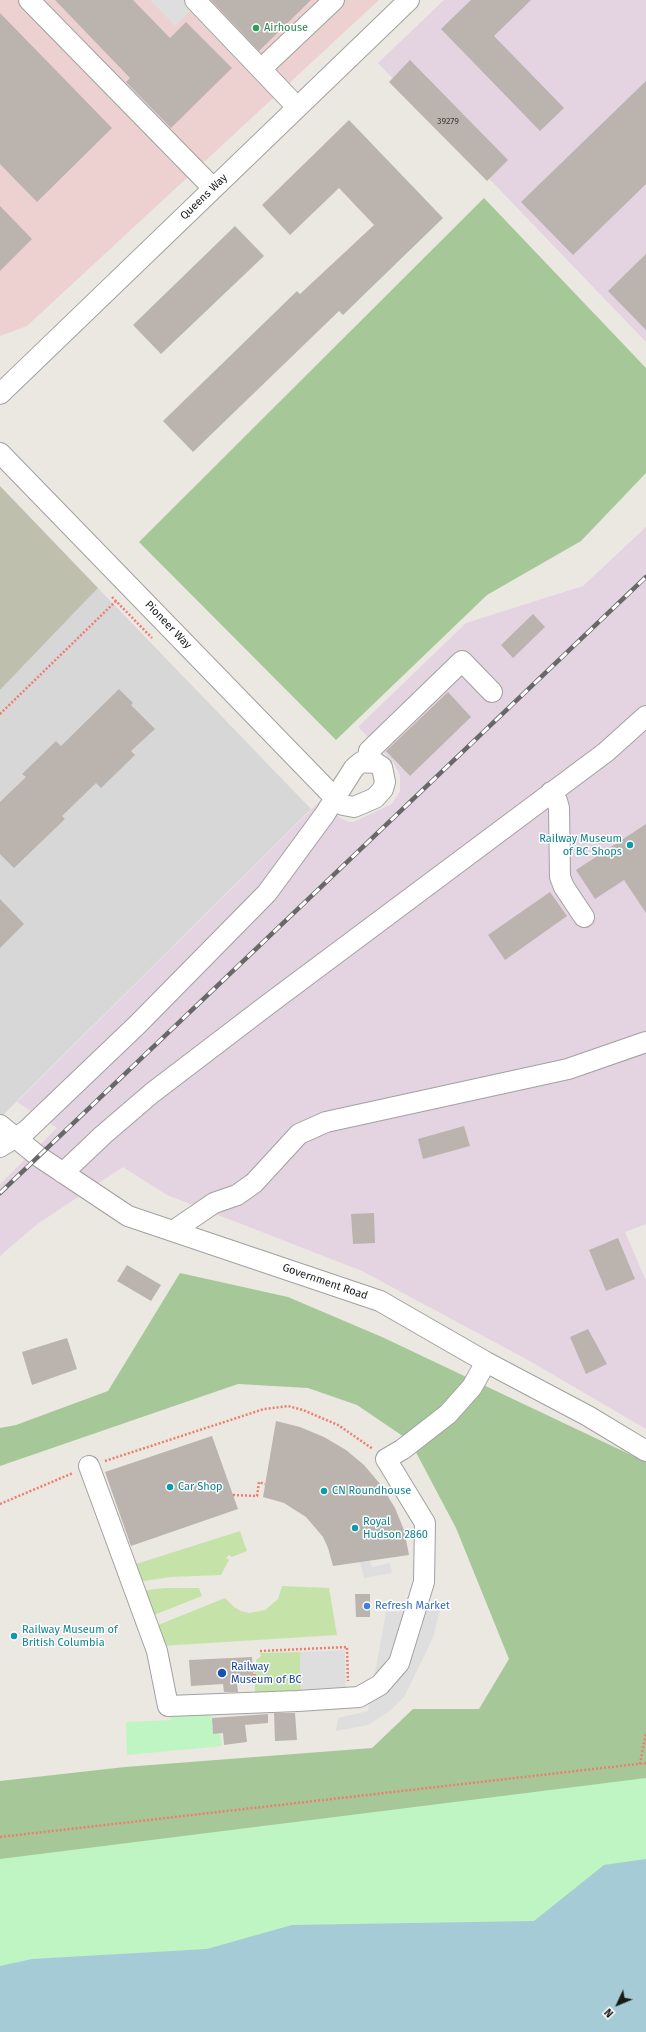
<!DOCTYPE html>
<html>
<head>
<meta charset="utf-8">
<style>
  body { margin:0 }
  #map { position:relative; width:646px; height:2032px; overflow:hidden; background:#ebe8e1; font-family:"Fira Sans",sans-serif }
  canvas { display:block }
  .north { position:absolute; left:598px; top:1984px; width:40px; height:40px; -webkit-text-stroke:3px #fff; paint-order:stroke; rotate:226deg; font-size:11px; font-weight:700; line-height:16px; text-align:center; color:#1a1a1a }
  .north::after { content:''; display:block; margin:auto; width:14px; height:18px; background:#1a1a1a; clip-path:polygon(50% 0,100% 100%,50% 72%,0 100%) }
</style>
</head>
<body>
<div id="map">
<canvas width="646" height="2032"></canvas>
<div class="north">N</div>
</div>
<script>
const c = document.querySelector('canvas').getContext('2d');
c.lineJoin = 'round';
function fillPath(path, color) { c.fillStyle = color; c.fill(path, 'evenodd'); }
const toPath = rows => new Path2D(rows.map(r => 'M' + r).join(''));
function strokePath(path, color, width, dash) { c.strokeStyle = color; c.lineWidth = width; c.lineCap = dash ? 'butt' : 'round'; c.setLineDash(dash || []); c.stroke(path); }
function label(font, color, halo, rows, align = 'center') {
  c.font = font + ' "Fira Sans",sans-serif'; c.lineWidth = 3; c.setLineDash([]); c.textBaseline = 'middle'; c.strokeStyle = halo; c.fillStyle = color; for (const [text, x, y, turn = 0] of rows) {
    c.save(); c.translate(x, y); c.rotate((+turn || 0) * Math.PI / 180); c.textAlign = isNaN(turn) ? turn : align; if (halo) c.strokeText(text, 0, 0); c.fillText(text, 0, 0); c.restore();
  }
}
fillPath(toPath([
  [98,588,311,809,0,1118,0,690]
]), '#d8d7d7');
fillPath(toPath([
  [0,0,379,0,27,326,0,336]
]), '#ecd1d0');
fillPath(toPath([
  [444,0,646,0,646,342,378,63],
  [646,527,646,1224,625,1232,646,1281,646,1429,528,1360,362,1271,167,1195,123,1167,36,1225,0,1256,0,1184,57,1128,17,1102,322,799,340,818,349,822,353,822,392,804,400,791,400,775,393,762,358,727,466,623,583,586]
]), '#e4d3e1');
fillPath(toPath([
  [0,486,98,588,0,690]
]), '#bfbfad');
fillPath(toPath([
  [240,1531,247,1551,232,1557,229,1555,226,1558,229,1560,221,1575,171,1577,136,1582,130,1566],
  [282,1586,329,1588,337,1635,161,1646,153,1627,225,1598,234,1607,241,1611,249,1613,265,1610,278,1599],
  [165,1588,199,1588,202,1596,149,1617,139,1591],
  [300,1652,301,1692,255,1693,254,1666,256,1665,256,1660,261,1656,260,1653]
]), '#c5e3a9');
fillPath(toPath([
  [484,198,646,368,646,473,581,541,487,595,336,740,139,542],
  [180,1273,288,1297,382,1337,646,1462,646,1841,0,1953,0,1781,125,1767,372,1748,413,1709,479,1709,509,1659,456,1528,410,1441,357,1405,308,1388,238,1384,0,1466,0,1428,16,1425,108,1391]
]), '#a6c898');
fillPath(toPath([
  [211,1713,213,1734,220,1733,222,1746,127,1755,126,1722,171,1720,170,1716],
  [646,1778,646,2032,0,2032,0,1859]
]), '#bff4c3');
fillPath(toPath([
  [150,0,202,0,175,26],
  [370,1561,372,1567,390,1563,392,1573,364,1578,360,1562],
  [440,1610,433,1638,404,1697,390,1711,368,1725,336,1731,338,1718,368,1711,386,1612],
  [345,1650,346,1689,301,1692,300,1652]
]), '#dedede');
fillPath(toPath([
  [646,1859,646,2032,0,2032,0,1966,32,1959,207,1949,292,1925,534,1921,604,1865]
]), '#a4cbd6');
fillPath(toPath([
  [55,0,133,0,170,38,186,22,232,68,171,128,126,82,130,78],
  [211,0,311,0,259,51],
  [471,0,531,0,494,36,564,108,540,131,441,29],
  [0,13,112,128,37,202,0,164],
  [410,60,508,160,487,181,389,82],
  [646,81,646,184,573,255,521,202],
  [349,120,443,218,343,315,339,311,193,452,163,421,297,291,300,294,374,225,339,188,290,235,262,205],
  [0,206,32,239,0,271],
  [235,226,264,256,161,354,133,325],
  [646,254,646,330,608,291],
  [533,614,545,627,513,658,501,645],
  [119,689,133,703,131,705,155,729,131,751,135,755,101,788,96,783,62,816,65,819,14,868,0,854,0,802,26,777,22,774,56,741,61,746],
  [448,692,471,717,410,776,386,751],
  [646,824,646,913,624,880,595,899,576,870],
  [550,892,567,916,505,960,488,935],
  [0,899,24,924,0,948],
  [464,1126,470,1146,423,1159,418,1139],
  [374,1213,375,1243,353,1244,351,1214],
  [618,1238,635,1279,606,1291,589,1250],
  [127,1265,161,1285,151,1301,117,1281],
  [588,1329,607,1364,586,1374,570,1337],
  [67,1338,77,1369,32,1385,22,1352],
  [276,1421,300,1427,324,1437,346,1450,364,1465,381,1485,395,1508,404,1530,409,1555,333,1566,328,1548,323,1537,306,1517,284,1503,263,1497],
  [212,1436,238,1509,131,1546,105,1472],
  [355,1594,370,1594,370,1617,356,1617],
  [252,1657,254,1682,237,1683,238,1692,224,1692,223,1684,191,1686,189,1660],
  [274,1713,295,1713,297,1740,275,1741],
  [268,1714,268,1723,245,1725,247,1742,224,1745,223,1733,213,1734,212,1718]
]), '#bbb4ae');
const minor = toPath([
  [29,0,213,188],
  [195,0,297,107],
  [261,69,334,0],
  [0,394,409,0],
  [0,453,335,798,343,805,354,807,375,798,383,789,385,782,382,767,376,763,361,762,354,768,335,798,325,814,267,893,137,1025,26,1131,0,1147],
  [367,761,369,751,462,661,492,692],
  [551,792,557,801,559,808,560,877,564,887,584,917],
  [0,1125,38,1156,128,1216,380,1301,486,1362,588,1416,646,1451],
  [63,1173,103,1135,152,1093,266,1006,606,752,646,716],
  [173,1231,214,1203,237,1195,254,1183,299,1134,326,1122,568,1069,646,1042],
  [89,1466,157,1651,168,1706,298,1701,359,1697,380,1685,399,1663,424,1582,425,1523,386,1459,403,1449,448,1414,472,1387,486,1362]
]);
strokePath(minor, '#a1a1a1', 22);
strokePath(toPath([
  [112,597,152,638],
  [0,714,116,601],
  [105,1461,264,1409,288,1406,303,1410,338,1425,373,1449],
  [233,1495,257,1496,259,1482,265,1484],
  [0,1504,73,1473],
  [260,1651,347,1647,348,1681],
  [254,1666,255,1685],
  [640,1764,646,1732],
  [0,1837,646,1763]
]), '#ee7d6f', 2.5, [2, 2]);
strokePath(minor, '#fff', 20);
const rail = toPath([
  [0,1193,646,577]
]);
strokePath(rail, '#686868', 4.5);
strokePath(rail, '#fff', 3, [9]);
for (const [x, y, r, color] of [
  [256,28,4,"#2e9e5b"],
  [630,845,4,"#0f9aa8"],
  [170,1487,4,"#0f9aa8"],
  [324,1491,4,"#0f9aa8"],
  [355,1528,4,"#0f9aa8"],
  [367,1606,4,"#3f7fe0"],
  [14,1636,4,"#0f9aa8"],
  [222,1673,5,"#1a4fb4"]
]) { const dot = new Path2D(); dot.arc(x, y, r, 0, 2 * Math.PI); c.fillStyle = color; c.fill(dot); strokePath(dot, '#fff', 1.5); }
label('9px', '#42403f', null, [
  ["39279",448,121]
]);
label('11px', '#27864d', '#fff', [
  ["Airhouse",264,28]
], 'left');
label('11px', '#1a1a1a', '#fff', [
  ["Queens Way",204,197,-44],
  ["Pioneer Way",168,625,46],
  ["Government Road",325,1282,19]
]);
label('11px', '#0d838f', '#fff', [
  ["Railway Museum",622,839,"right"],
  ["of BC Shops",622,852,"right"],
  ["Car Shop",178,1487],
  ["CN Roundhouse",332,1491],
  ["Royal",363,1522],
  ["Hudson 2860",363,1535],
  ["Railway Museum of",22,1630],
  ["British Columbia",22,1643]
], 'left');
label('11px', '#366cbe', '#fff', [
  ["Refresh Market",375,1606]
], 'left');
label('11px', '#164399', '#fff', [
  ["Railway",231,1667],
  ["Museum of BC",231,1680]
], 'left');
</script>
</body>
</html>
